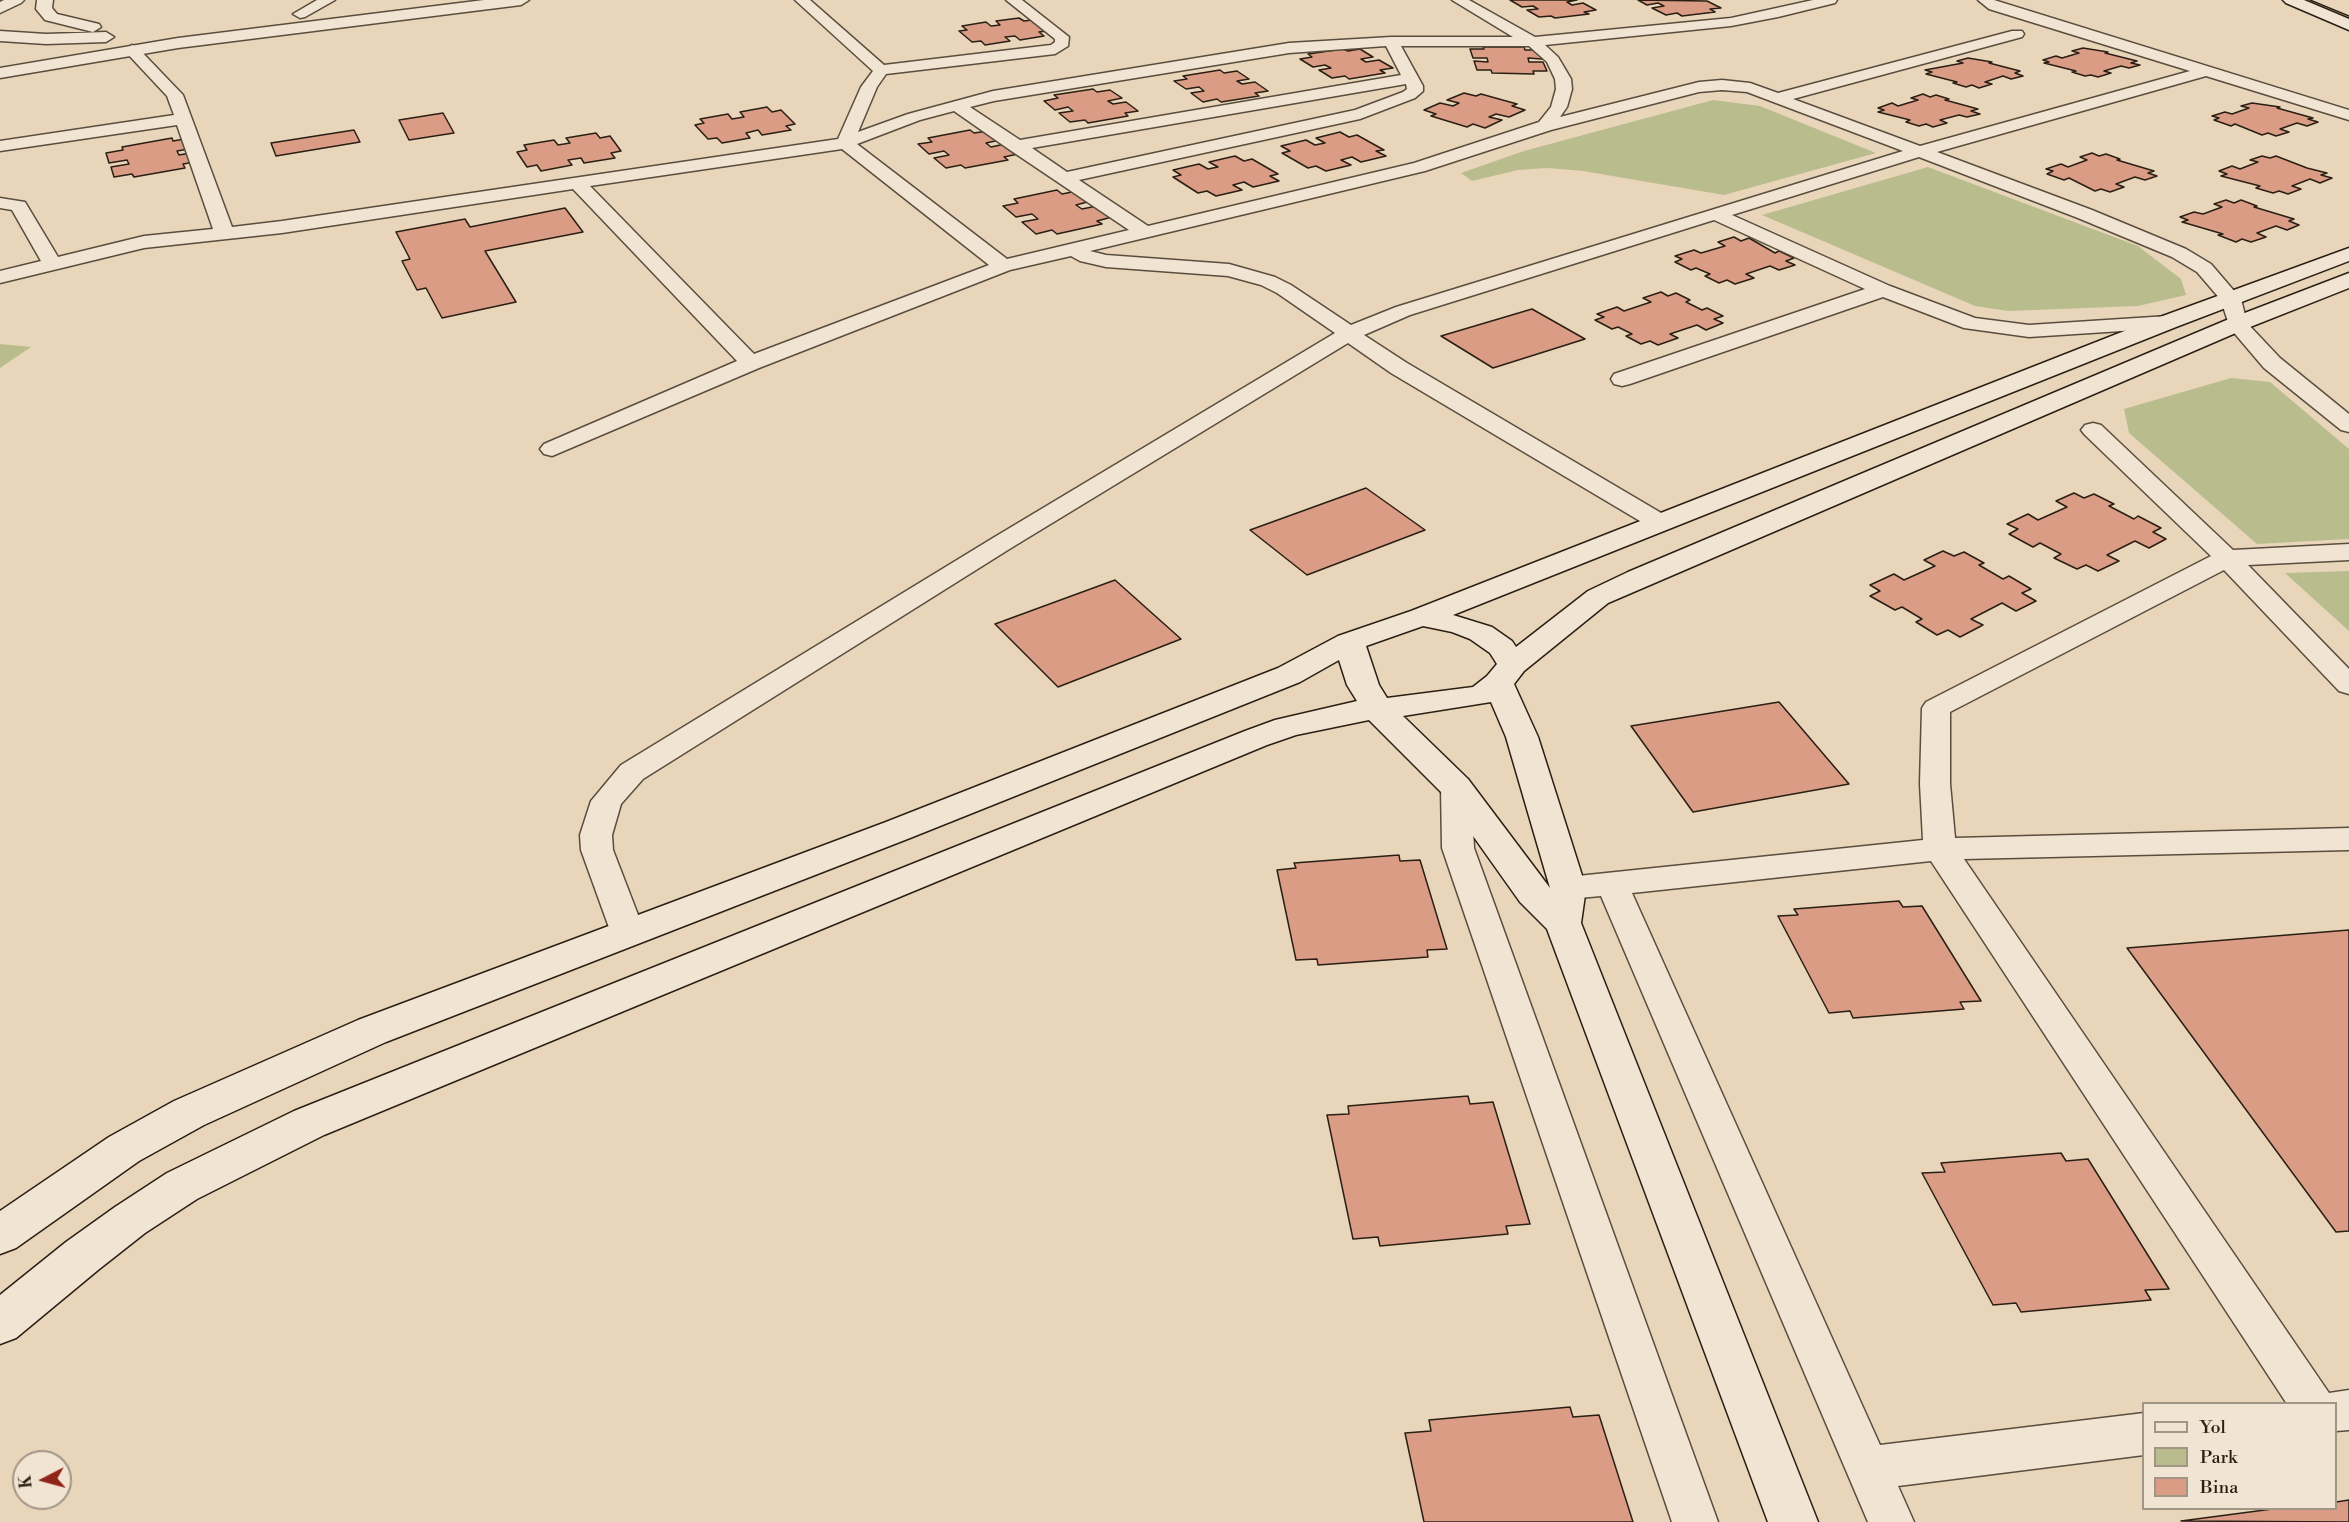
<!DOCTYPE html>
<html>
<head>
<meta charset="utf-8">
<style>
  body { margin:0 }
  #map { position:relative; width:2349px; height:1522px; overflow:hidden; background:#e9d6ba; font-family:"Libre Bodoni",serif }
  canvas { display:block }
  .legend { position:absolute; left:2142px; top:1402px; width:195px; height:108px; box-sizing:border-box; background:#f1e4d2; border:2px solid #a19586; margin:0; padding:8px 10px; list-style:none; font-size:18px; color:#291f14 }
  .legend li { display:flex; align-items:center; gap:12px; height:30px }
  .legend b { width:30px; border:2px solid #a19586 }
  .north { position:absolute; left:12px; top:1450px; width:60px; height:60px; box-sizing:border-box; background:#f1e4d2; border:2px solid #a19586; border-radius:50%; rotate:264deg; font-size:16px; font-weight:700; line-height:24px; text-align:center; color:#291f14 }
  .north::after { content:''; display:block; margin:auto; width:21px; height:27px; background:#8f2418; clip-path:polygon(50% 0,100% 100%,50% 72%,0 100%) }
</style>
</head>
<body>
<div id="map">
<canvas width="2349" height="1522"></canvas>
<ul class="legend">
<li><b style="height:8px;background:#f1e4d2"></b>Yol</li>
<li><b style="height:16px;background:#b9bd8e"></b>Park</li>
<li><b style="height:16px;background:#da9c85"></b>Bina</li>
</ul>
<div class="north">K</div>
</div>
<script>
const c = document.querySelector('canvas').getContext('2d');
c.lineJoin = 'round';
function fillPath(path, color) { c.fillStyle = color; c.fill(path, 'evenodd'); }
const toPath = rows => new Path2D(rows.map(r => 'M' + r).join(''));
function strokePath(path, color, width, dash) { c.strokeStyle = color; c.lineWidth = width; c.lineCap = dash ? 'butt' : 'round'; c.setLineDash(dash || []); c.stroke(path); }
fillPath(toPath([
  [1713,100,1760,106,1876,153,1724,195,1583,171,1547,168,1518,170,1472,181,1461,173,1524,151],
  [1928,167,2138,246,2181,279,2186,295,2138,306,2008,311,1975,306,1762,215],
  [0,344,31,347,0,368],
  [2231,378,2270,382,2349,449,2349,539,2257,544,2129,433,2124,409],
  [2349,571,2349,631,2285,573]
]), '#b9bd8e');
const building = toPath([
  [1510,0,1577,0,1567,2,1572,5,1583,3,1596,10,1584,12,1589,14,1555,18,1551,16,1539,17,1527,10,1538,9,1533,6,1522,7,1510,0],
  [1638,0,1707,1,1721,8,1710,9,1715,12,1682,16,1677,13,1666,15,1652,8,1664,6,1658,3,1647,5,1638,0],
  [1019,18,1024,21,1032,20,1047,31,1039,32,1044,36,1020,40,1015,36,1005,37,1010,41,985,45,981,41,972,42,959,31,967,30,962,26,986,22,991,26,1000,25,996,21,1019,18],
  [1483,47,1524,47,1525,50,1538,50,1542,59,1528,58,1529,62,1543,62,1547,71,1533,71,1534,74,1492,73,1491,70,1477,70,1474,61,1488,62,1487,58,1473,58,1470,49,1484,49,1483,47],
  [2083,48,2108,52,2105,53,2137,61,2131,63,2140,65,2129,68,2121,66,2104,71,2111,73,2098,77,2091,75,2085,76,2072,72,2076,71,2044,63,2049,62,2043,60,2056,56,2062,58,2079,53,2072,51,2083,48],
  [1343,49,1348,51,1360,49,1373,57,1361,59,1366,62,1379,60,1393,68,1380,70,1385,73,1349,79,1345,76,1332,78,1319,70,1331,68,1325,65,1313,67,1300,59,1312,57,1308,54,1343,49],
  [1968,58,1992,62,1989,63,2020,71,2015,73,2023,76,2011,79,2003,76,1985,82,1992,84,1979,88,1972,85,1966,87,1953,83,1957,82,1926,74,1932,72,1925,70,1963,63,1957,61,1968,58],
  [1220,70,1224,73,1237,71,1249,79,1237,81,1242,84,1255,82,1268,91,1255,93,1259,96,1221,102,1217,99,1203,102,1191,93,1204,91,1199,87,1186,89,1174,81,1187,79,1183,76,1220,70],
  [1093,89,1097,92,1110,90,1122,98,1108,101,1113,104,1126,102,1138,111,1125,113,1128,116,1088,123,1085,120,1070,122,1059,113,1073,111,1068,107,1055,110,1044,101,1058,98,1054,95,1093,89],
  [1464,93,1476,96,1481,94,1517,104,1512,106,1525,110,1509,117,1496,114,1489,117,1502,120,1485,128,1473,124,1467,127,1431,116,1436,114,1424,110,1440,103,1453,106,1459,103,1447,100,1464,93],
  [1923,94,1930,97,1936,95,1949,99,1945,100,1978,109,1971,111,1980,114,1967,117,1959,115,1940,120,1947,123,1933,127,1926,124,1919,126,1906,122,1910,120,1878,112,1884,110,1878,108,1892,103,1898,106,1918,100,1911,98,1923,94],
  [2252,103,2280,107,2277,108,2313,118,2308,119,2318,122,2307,126,2297,123,2280,129,2289,132,2276,136,2268,133,2262,135,2235,124,2231,126,2214,120,2219,118,2212,116,2225,112,2232,114,2249,108,2241,106,2252,103],
  [767,107,772,112,781,110,795,124,786,126,791,130,762,135,758,130,746,133,750,138,722,143,717,138,708,139,695,125,704,123,700,119,728,114,732,119,744,117,740,112,767,107],
  [443,113,454,133,409,140,399,120,443,113],
  [354,130,360,142,276,156,271,143,354,130],
  [970,130,974,133,988,131,1000,140,986,143,991,147,1005,144,1018,154,1004,157,1008,160,965,168,961,165,946,168,934,158,949,155,944,151,929,154,918,144,932,142,928,138,970,130],
  [1340,132,1349,137,1357,135,1384,150,1376,151,1386,156,1361,162,1352,157,1341,160,1351,165,1326,171,1316,166,1308,168,1282,153,1290,151,1281,146,1306,140,1315,145,1325,143,1316,138,1340,132],
  [596,133,600,138,610,136,621,151,611,153,615,158,584,163,581,158,568,160,572,165,541,171,537,165,527,167,517,152,527,150,524,145,554,140,558,145,570,143,566,138,596,133],
  [172,138,173,141,190,138,195,148,177,151,179,155,196,152,201,161,183,164,185,168,134,177,132,174,114,177,111,167,129,164,127,160,109,163,106,153,123,150,122,147,172,138],
  [2092,153,2099,156,2106,154,2120,159,2117,160,2154,171,2148,173,2157,176,2145,180,2135,177,2116,184,2124,187,2110,192,2101,189,2095,191,2069,178,2064,180,2047,174,2053,171,2046,169,2061,164,2068,167,2087,160,2080,157,2092,153],
  [1235,156,1244,161,1252,159,1278,174,1270,176,1279,181,1253,187,1244,182,1233,185,1242,190,1216,196,1207,191,1198,193,1173,177,1181,175,1173,170,1199,164,1208,169,1218,167,1209,162,1235,156],
  [2262,156,2270,158,2276,156,2307,168,2327,173,2321,175,2332,178,2320,183,2310,179,2292,186,2301,189,2288,194,2279,191,2273,193,2256,188,2260,186,2221,176,2227,174,2219,171,2232,166,2240,169,2258,162,2250,160,2262,156],
  [1057,190,1062,194,1077,191,1091,201,1076,205,1082,209,1097,206,1112,217,1097,221,1102,224,1057,234,1052,230,1036,234,1022,222,1038,219,1032,214,1016,217,1003,206,1018,203,1014,199,1057,190],
  [2226,200,2234,203,2241,200,2257,206,2254,207,2294,219,2289,221,2299,225,2287,230,2276,226,2257,233,2266,237,2251,242,2242,239,2236,242,2218,235,2223,234,2182,222,2188,220,2180,217,2194,212,2203,214,2222,207,2214,204,2226,200],
  [565,208,583,232,485,251,516,302,442,318,426,288,417,290,402,261,410,259,396,232,465,219,470,227,565,208],
  [1734,237,1741,241,1749,238,1775,253,1779,251,1794,258,1786,261,1795,265,1779,270,1770,266,1746,274,1754,278,1735,284,1727,280,1719,283,1705,276,1710,274,1696,268,1691,270,1675,262,1682,259,1675,256,1694,250,1701,253,1725,246,1718,242,1734,237],
  [1661,292,1668,296,1676,293,1690,300,1686,302,1702,310,1707,308,1723,316,1714,319,1723,323,1706,330,1697,325,1670,334,1678,338,1658,345,1650,341,1641,344,1626,336,1632,334,1618,327,1612,329,1595,320,1604,317,1597,314,1617,307,1624,311,1651,302,1643,298,1661,292],
  [1532,309,1585,339,1493,368,1441,336,1532,309],
  [1366,488,1425,530,1307,575,1250,530,1366,488],
  [2074,493,2084,498,2094,494,2114,504,2109,506,2134,519,2138,516,2161,528,2153,532,2166,539,2149,548,2135,541,2107,555,2119,561,2098,571,2086,565,2077,569,2054,558,2061,554,2040,543,2033,547,2009,534,2018,529,2007,524,2028,514,2038,520,2067,507,2056,501,2074,493],
  [1943,551,1954,556,1964,552,1984,563,1979,565,2003,579,2009,576,2031,589,2022,593,2036,601,2016,611,2002,603,1971,619,1983,625,1960,637,1948,630,1937,635,1916,622,1922,619,1902,607,1895,610,1870,596,1880,591,1870,585,1894,574,1904,580,1935,566,1924,560,1943,551],
  [1115,580,1181,639,1058,687,995,624,1115,580],
  [1779,702,1849,784,1693,812,1631,726,1779,702],
  [1399,855,1400,861,1420,860,1447,949,1427,950,1428,957,1318,965,1317,959,1296,960,1277,870,1296,868,1294,863,1399,855],
  [1899,901,1903,907,1922,906,1981,1001,1960,1002,1964,1009,1853,1018,1850,1011,1829,1013,1778,916,1798,915,1794,909,1899,901],
  [2349,930,2349,1231,2336,1232,2127,948,2349,930],
  [1468,1096,1470,1104,1493,1102,1530,1224,1506,1226,1508,1234,1380,1246,1378,1237,1353,1239,1327,1115,1349,1114,1348,1106,1468,1096],
  [2061,1153,2066,1161,2088,1159,2169,1289,2145,1290,2151,1300,2021,1312,2016,1303,1993,1305,1922,1173,1945,1172,1941,1163,2061,1153],
  [1570,1407,1573,1417,1599,1415,1633,1522,1424,1522,1405,1433,1431,1431,1429,1420,1570,1407],
  [2349,1500,2349,1522,2181,1521,2280,1508,2336,1508,2336,1502,2349,1500]
]);
fillPath(building, '#da9c85');
strokePath(building, '#291f14', 1.5);
const minor = toPath([
  [317,0,335,0,305,17,300,18,293,14,317,0],
  [795,0,810,0,884,65,1051,45,1055,42,1055,39,1006,0,1022,0,1069,37,1068,46,1055,54,886,74,877,87,858,132,908,114,993,91,1289,43,1391,37,1513,37,1452,0,1469,0,1535,37,1731,18,1813,0,1837,0,1835,3,1778,17,1731,26,1545,45,1558,57,1571,79,1572,89,1567,107,1560,117,1699,82,1722,80,1750,83,1778,93,2012,31,2022,31,2024,34,2022,37,1793,99,1920,146,2190,71,1989,9,1978,0,1994,0,2349,110,2349,120,2206,76,1937,152,2092,210,2186,249,2211,264,2241,299,2247,323,2280,358,2349,414,2349,432,2341,430,2264,368,2230,328,2221,300,2197,272,2172,257,2078,218,1919,157,1732,215,1890,286,1975,318,2029,325,2168,316,2175,318,2178,322,2175,326,2168,328,2029,337,1964,328,1883,297,1630,384,1622,386,1614,384,1611,379,1614,374,1865,289,1714,220,1410,315,1364,335,1407,363,1668,517,1671,522,1668,527,1659,529,1650,527,1391,373,1348,343,1011,548,643,779,621,804,612,835,613,850,645,933,640,942,628,945,616,942,611,933,581,850,580,835,591,801,621,765,993,538,1335,333,1277,293,1261,285,1228,276,1106,267,1080,261,1071,256,1010,270,759,368,552,456,544,454,540,449,544,444,737,361,573,189,282,233,144,248,0,283,0,271,41,261,12,210,0,208,0,198,25,202,58,257,144,236,213,229,177,125,0,151,0,141,174,115,167,96,124,50,132,45,137,47,183,95,232,227,282,221,838,139,861,87,873,71,795,0],
  [1386,46,1401,75,1020,140,970,107,994,101,1289,53,1386,46],
  [1401,46,1529,46,1547,62,1555,79,1556,89,1551,107,1539,122,1414,163,1148,226,1079,180,1360,119,1415,98,1423,91,1423,86,1401,46],
  [1406,84,1407,89,1403,92,1355,110,1067,172,1032,148,1406,84],
  [1722,90,1747,92,1903,151,1396,307,1351,325,1291,285,1275,277,1229,264,1106,255,1090,251,1425,171,1551,130,1699,92,1722,90],
  [954,111,1010,150,1129,230,1007,259,857,144,920,120,954,111],
  [842,149,989,265,754,354,590,186,842,149],
  [2093,423,2101,425,2233,550,2349,544,2349,560,2248,565,2349,669,2349,694,2339,691,2224,570,1950,712,1950,784,1955,838,2349,828,2349,850,1964,859,2329,1393,2349,1390,2349,1430,2336,1431,2336,1404,2287,1404,1931,861,1632,893,1880,1445,2144,1413,2144,1455,1898,1486,1914,1522,1868,1522,1601,896,1568,899,1556,896,1552,888,1556,880,1568,877,1923,840,1920,784,1922,708,1926,702,2211,556,2085,435,2081,430,2085,425,2093,423],
  [1456,777,1467,780,1471,787,1474,848,1718,1522,1672,1522,1442,848,1441,787,1445,780,1456,777]
]);
const tertiary = toPath([
  [4,0,24,0,21,3,0,13,0,2,4,0],
  [37,0,53,0,52,8,57,14,99,24,101,27,93,32,45,20,36,9,37,0],
  [484,0,529,0,521,5,178,48,0,78,0,68,178,38,484,0],
  [0,31,46,34,106,32,114,37,106,42,46,44,0,41,0,31]
]);
const secondary = toPath([
  [2283,0,2304,0,2349,19,2349,30,2286,3,2283,0],
  [2349,248,2349,261,2176,327,1453,615,1492,627,1512,641,1516,647,1588,591,1628,572,2229,319,2349,273,2349,288,2245,329,1608,603,1524,671,1514,684,1538,737,1586,888,1581,923,1818,1522,1768,1522,1547,929,1520,902,1444,795,1369,720,1296,735,1267,745,324,1135,197,1199,145,1233,98,1270,16,1338,0,1344,0,1295,66,1242,115,1207,167,1173,294,1111,1245,731,1275,720,1357,701,1347,685,1339,660,1300,682,910,838,386,1042,204,1125,139,1161,16,1248,0,1254,0,1211,109,1137,174,1101,358,1020,886,822,1278,668,1338,636,1411,611,2160,317,2349,248],
  [1423,626,1452,632,1470,639,1490,653,1497,664,1487,676,1473,687,1387,698,1379,685,1366,646,1423,626],
  [1491,702,1506,737,1550,888,1468,779,1403,716,1491,702]
]);
strokePath(minor, '#594d3e', 3);
strokePath(tertiary, '#594d3e', 3);
strokePath(secondary, '#291f14', 3);
fillPath(minor, '#f1e4d2');
fillPath(tertiary, '#f1e4d2');
fillPath(secondary, '#f1e4d2');
strokePath(toPath([
  [2310,0,2349,16]
]), '#291f14', 1.5);
</script>
</body>
</html>
